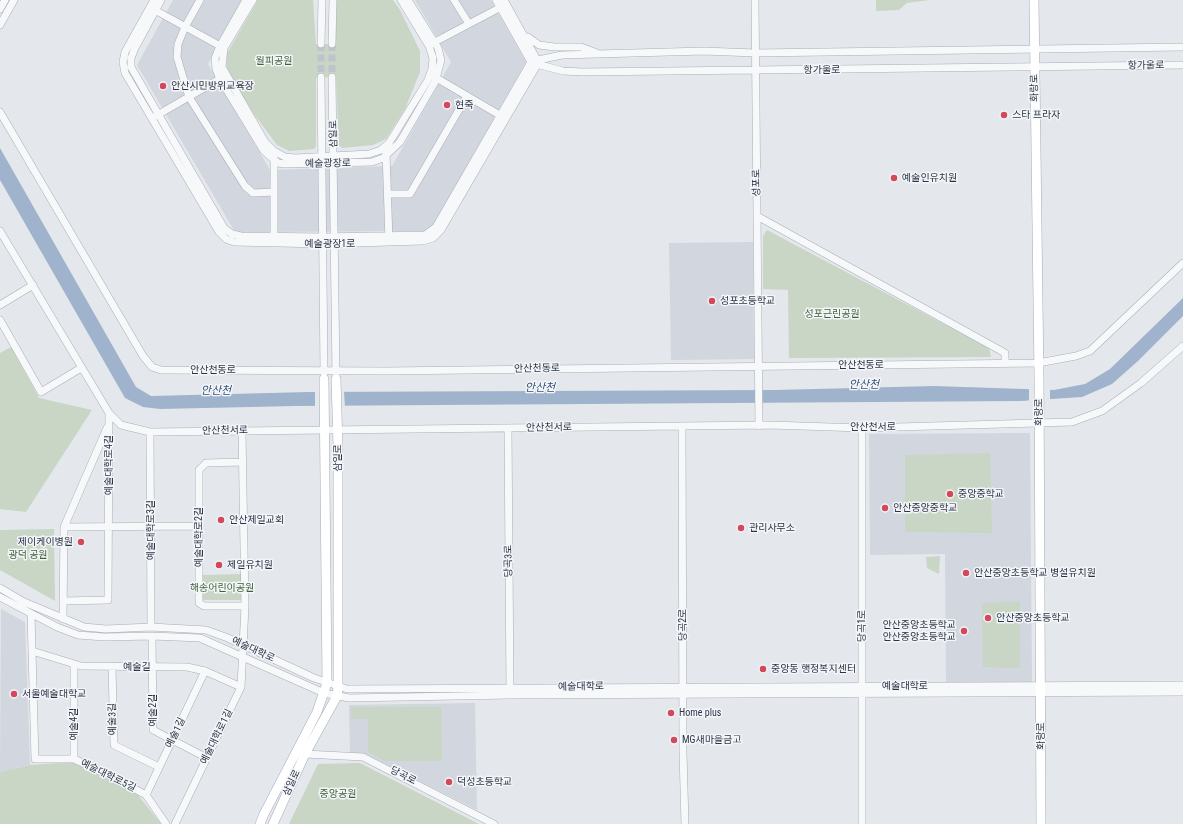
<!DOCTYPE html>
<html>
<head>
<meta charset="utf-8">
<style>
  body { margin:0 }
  canvas { display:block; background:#e4e7ec }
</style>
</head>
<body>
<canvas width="1183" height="824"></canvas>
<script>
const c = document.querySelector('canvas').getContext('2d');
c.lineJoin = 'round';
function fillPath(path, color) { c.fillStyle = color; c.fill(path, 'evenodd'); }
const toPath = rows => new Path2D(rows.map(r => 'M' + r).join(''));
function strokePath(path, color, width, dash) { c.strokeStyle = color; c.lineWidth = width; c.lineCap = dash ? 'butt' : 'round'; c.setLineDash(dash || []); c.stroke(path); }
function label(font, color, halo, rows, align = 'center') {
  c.font = font + ' "Roboto Condensed","Noto Sans KR",sans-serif'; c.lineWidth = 3; c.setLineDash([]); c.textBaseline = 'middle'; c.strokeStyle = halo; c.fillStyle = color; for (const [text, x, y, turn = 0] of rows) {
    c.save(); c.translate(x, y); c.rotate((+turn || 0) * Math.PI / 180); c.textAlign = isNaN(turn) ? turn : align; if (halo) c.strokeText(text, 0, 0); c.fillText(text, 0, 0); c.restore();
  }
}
fillPath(toPath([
  [173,0,244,0,208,64,270,170,392,166,451,62,415,0,491,0,526,62,430,231,235,232,137,65],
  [753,242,754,359,671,360,669,243],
  [1030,433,1032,682,946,682,945,554,870,555,869,434],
  [1,609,25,622,30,765,0,772],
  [475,703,477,810,366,754,350,754,349,705]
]), '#d2d6de');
fillPath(toPath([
  [258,0,313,0,316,44,336,44,336,0,393,0,400,10,420,51,420,72,405,109,386,139,373,145,342,148,339,145,336,77,316,78,316,146,314,149,289,151,277,145,251,110,227,69,226,55],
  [876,0,929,0,907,3,899,10,876,11],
  [767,230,989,348,991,357,789,358,788,290,763,289,763,236],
  [11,347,39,398,92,410,26,512,0,509,0,353],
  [990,453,992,533,905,532,905,455],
  [54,529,55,601,0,570,0,530],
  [940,556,939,574,927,568,926,557],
  [241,574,241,600,203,600,203,575],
  [1020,601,1020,668,983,667,982,603],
  [351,707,441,707,442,761,385,761,368,752,368,719,351,719],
  [76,762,138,795,161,824,0,824,0,772,30,765],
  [360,763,479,824,289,824,318,764]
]), '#c9d6c5');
fillPath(toPath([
  [0,148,136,387,151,396,309,392,775,390,934,386,1054,390,1085,384,1110,369,1183,298,1183,316,1138,361,1112,384,1082,397,1021,401,295,406,160,409,143,407,125,398,0,180]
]), '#9fb4cc');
fillPath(toPath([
  [1029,387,1050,388,1050,401,1029,403],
  [315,391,344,391,345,408,315,408]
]), '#e4e7ec');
strokePath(toPath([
  [321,44,321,77],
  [332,44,332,77]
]), '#bfc3cb', 7, [7, 3.5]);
const minor = toPath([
  [154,0,125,52,123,62,125,73,219,232,226,239,234,242,324,244,422,241,433,238,441,230,537,65,537,60,504,0],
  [161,0,135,48,131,58,131,67,224,228,232,234,241,236,324,237,425,235,436,227,531,62,496,0],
  [200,0,185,27,178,44,177,57,189,97,245,186,253,193,274,192],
  [246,0,220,46,215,58,216,69,220,79,264,151,278,163,285,164,372,162,383,158,400,142,435,82,441,60,438,48,408,0],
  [253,0,224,48,222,67,265,142,274,151,285,157,295,158,369,154,381,150,389,143,428,80,432,69,433,58,429,46,401,0],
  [454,0,469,24],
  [755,0,759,426],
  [0,9,5,0],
  [153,9,222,47],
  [0,25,14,0],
  [528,37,539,45,555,47,581,47,597,53],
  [321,44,322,0],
  [332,44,333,0],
  [431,44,503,6],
  [533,61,562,55,704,51,755,53,1183,47],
  [533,63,563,71,582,72,1183,65],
  [433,76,503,117],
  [321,77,324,373],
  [332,77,336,375],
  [0,112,143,356,152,367,161,370,386,371,1038,363,1076,356,1090,351,1183,263],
  [154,117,223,77],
  [386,152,389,240],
  [388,194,410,194,467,96],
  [757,216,1005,353,1005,363],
  [0,231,109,413,121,425,150,432,770,425,862,428,1072,422,1102,411,1141,383,1183,346],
  [274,241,274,158],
  [0,305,33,285],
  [0,320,41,392,81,368],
  [682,426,683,752,685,824],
  [508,428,510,692],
  [862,428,862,824],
  [150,432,151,627],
  [242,462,206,463,199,470,199,603,204,606,245,606],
  [64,527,199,526],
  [0,588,24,602,84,627,106,629,151,627,206,630,228,638,314,678,347,689,1183,685],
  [0,597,57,627,78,635,104,637,152,636,200,638,324,693,349,698,510,695,1183,692],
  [63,601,108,600,109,413],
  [31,614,35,759,74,759,109,775,146,795,166,824],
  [63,619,64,527,107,428],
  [152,636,153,730,207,758],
  [32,651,81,666,187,667,205,671,241,687],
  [112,667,114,745,159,767],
  [305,754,363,757,494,824],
  [74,759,74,664],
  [146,795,205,671],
  [175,824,241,687,245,606,242,431]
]);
const major = toPath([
  [1034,0,1039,376,1041,824],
  [260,824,264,814,317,712,327,683,324,379],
  [273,824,305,754,337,696,338,686,338,446,336,379]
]);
strokePath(minor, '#a9aeb7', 8);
strokePath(major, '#a3abb8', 10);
strokePath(minor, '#f7f8fa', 7);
strokePath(major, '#fff', 9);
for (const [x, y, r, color] of [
  [163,86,4,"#d1495b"],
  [447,105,4,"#d1495b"],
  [1004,115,4,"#d1495b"],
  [894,178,4,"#d1495b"],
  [712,301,4,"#d1495b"],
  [950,494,4,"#d1495b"],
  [885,508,4,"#d1495b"],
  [221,520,4,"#d1495b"],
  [741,528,4,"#d1495b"],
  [81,542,4,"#d1495b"],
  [219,565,4,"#d1495b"],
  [966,573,4,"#d1495b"],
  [988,618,4,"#d1495b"],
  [964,631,4,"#d1495b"],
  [763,669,4,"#d1495b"],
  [14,694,4,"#d1495b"],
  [671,713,4,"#d1495b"],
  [674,740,4,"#d1495b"],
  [449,782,4,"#d1495b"]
]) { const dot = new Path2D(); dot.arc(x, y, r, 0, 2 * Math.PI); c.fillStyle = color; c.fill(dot); strokePath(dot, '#f4f6f9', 1.5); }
label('10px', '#3f6138', '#f4f6f9', [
  ["월피공원",274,61],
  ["성포근린공원",832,314],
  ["광덕 공원",28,555],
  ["해송어린이공원",222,588],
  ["중앙공원",338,794]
]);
label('10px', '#2b3445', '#f4f6f9', [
  ["항가울로",1146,66,-1],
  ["항가울로",822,70],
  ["화랑로",1035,88,-91],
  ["삼일로",334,134,-91],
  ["예술광장로",328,164,-1],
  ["성포로",757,183,-91],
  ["예술광장1로",330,244],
  ["안산천동로",861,365],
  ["안산천동로",537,369,-1],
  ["안산천동로",213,370],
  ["화랑로",1039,412,-90],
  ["안산천서로",873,427],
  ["안산천서로",549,428,-1],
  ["안산천서로",225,431,-1],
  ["삼일로",338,458,-90],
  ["예술대학로4길",109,465,-90],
  ["예술대학로3길",151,530,-90],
  ["예술대학로2길",199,537,-90],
  ["당곡3로",509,561,-91],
  ["당곡2로",683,625,-90],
  ["당곡1로",862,626,-90],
  ["예술대학로",253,650,25],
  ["예술길",137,667],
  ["예술대학로",905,686],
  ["예술대학로",581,687,-1],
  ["예술2길",153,710,-90],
  ["예술3길",113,719,-91],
  ["예술4길",74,724,-90],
  ["예술1길",176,733,-64],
  ["화랑로",1041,736,-90],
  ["예술대학로1길",217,737,-64],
  ["예술대학로5길",108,776,26],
  ["당곡로",403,776,27],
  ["삼일로",292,783,-65]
]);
label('10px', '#2b3445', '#f4f6f9', [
  ["안산시민방위교육장",171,86],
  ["현죽",455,105],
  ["스타 프라자",1012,115],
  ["예술인유치원",902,178],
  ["성포초등학교",720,301],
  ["중앙중학교",958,494],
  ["안산중앙중학교",893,508],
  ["안산제일교회",229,520],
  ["관리사무소",749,528],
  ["제이케이병원",73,542,"right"],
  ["제일유치원",227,565],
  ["안산중앙초등학교 병설유치원",974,573],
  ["안산중앙초등학교",996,618],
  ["안산중앙초등학교",956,625,"right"],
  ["안산중앙초등학교",956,637,"right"],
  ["중앙동 행정복지센터",771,669],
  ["서울예술대학교",22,694],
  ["Home plus",679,713],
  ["MG새마을금고",682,740],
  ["덕성초등학교",457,782]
], 'left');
label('italic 11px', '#34527a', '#f4f6f9', [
  ["안산천",864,385],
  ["안산천",540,388],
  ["안산천",216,391]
]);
</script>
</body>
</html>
